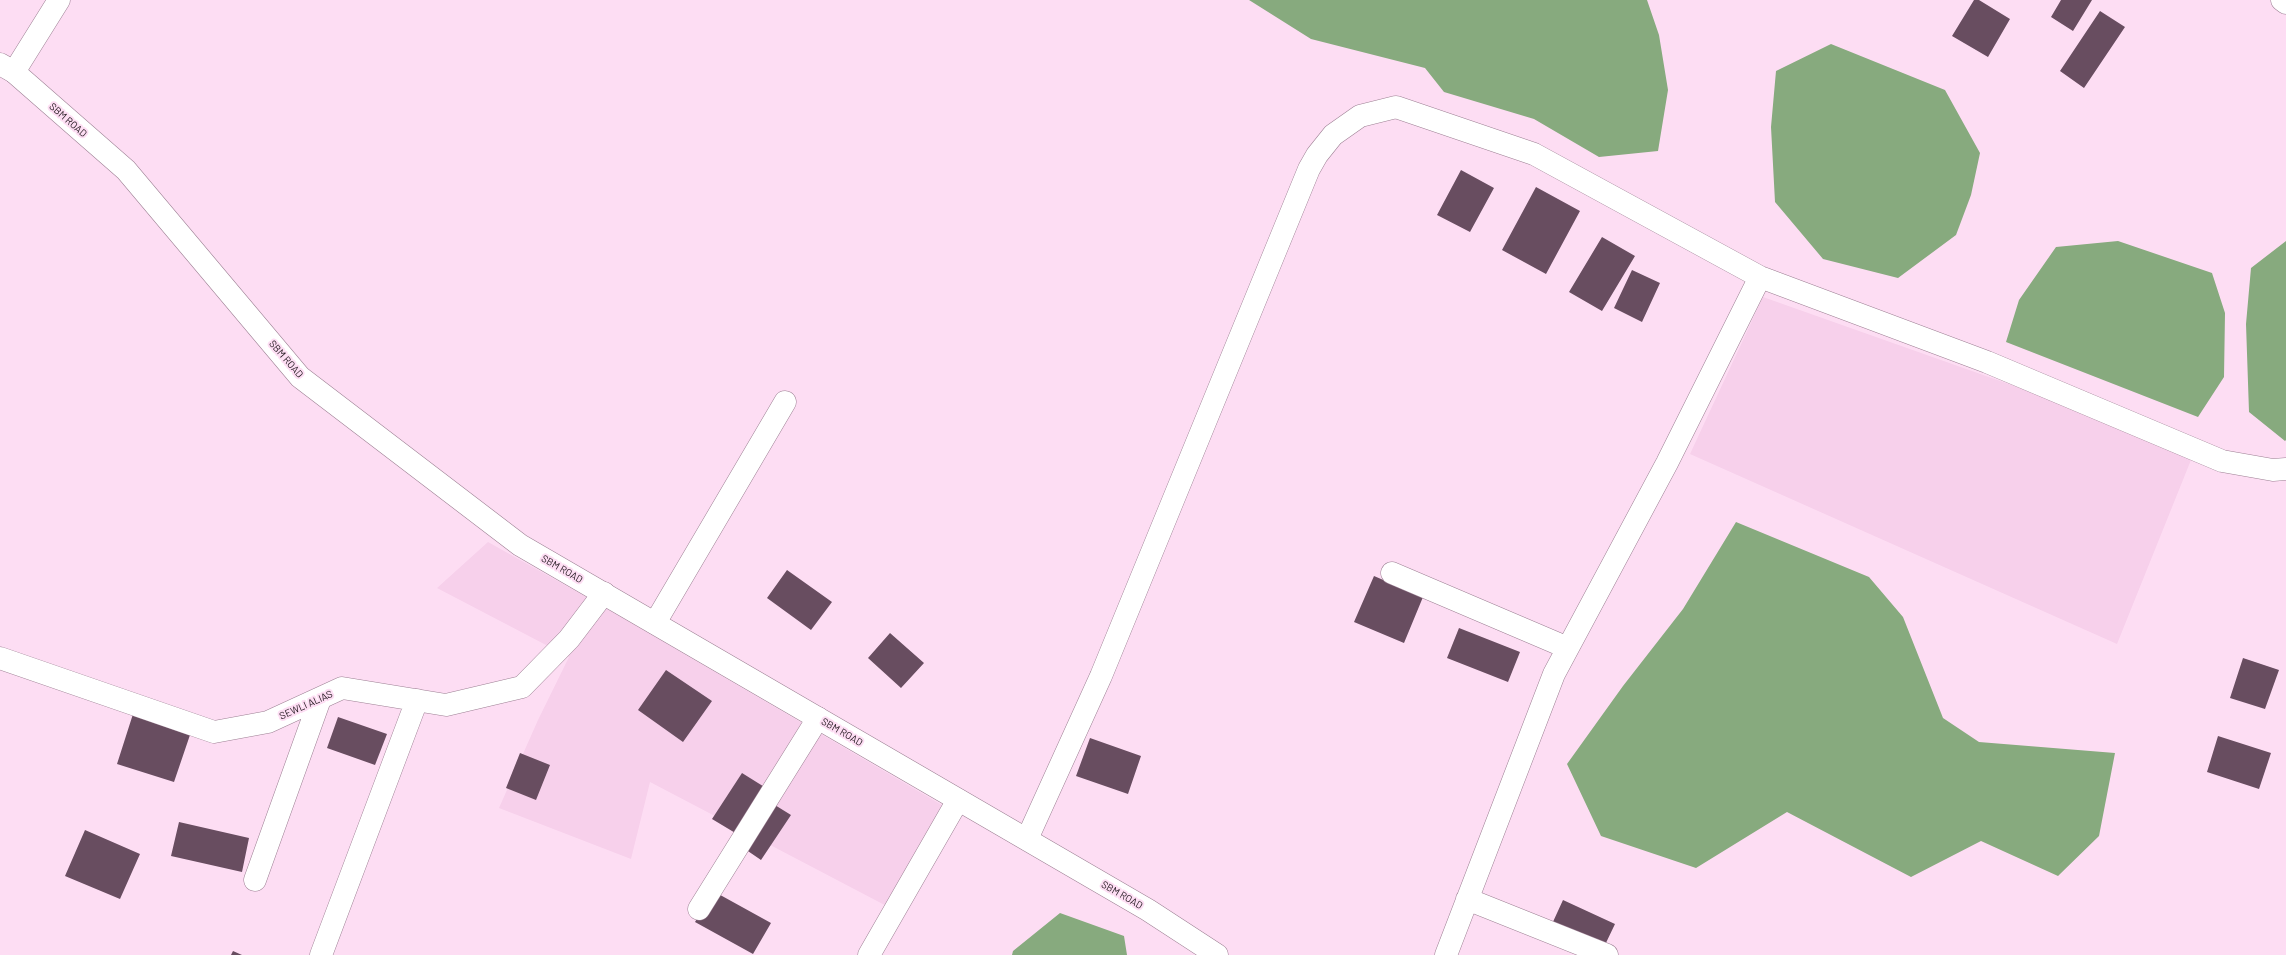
<!DOCTYPE html>
<html>
<head>
<meta charset="utf-8">
<style>
  body { margin:0 }
  canvas { display:block; background:#fdddf3 }
</style>
</head>
<body>
<canvas width="2286" height="955"></canvas>
<script>
const c = document.querySelector('canvas').getContext('2d');
c.lineJoin = 'round';
function fillPath(path, color) { c.fillStyle = color; c.fill(path, 'evenodd'); }
const toPath = rows => new Path2D(rows.map(r => 'M' + r).join(''));
function strokePath(path, color, width, dash) { c.strokeStyle = color; c.lineWidth = width; c.lineCap = dash ? 'butt' : 'round'; c.setLineDash(dash || []); c.stroke(path); }
function label(font, color, halo, rows, align = 'center') {
  c.font = font + ' Barlow,sans-serif'; c.lineWidth = 4; c.setLineDash([]); c.textBaseline = 'middle'; c.strokeStyle = halo; c.fillStyle = color; for (const [text, x, y, turn = 0] of rows) {
    c.save(); c.translate(x, y); c.rotate((+turn || 0) * Math.PI / 180); c.textAlign = isNaN(turn) ? turn : align; if (halo) c.strokeText(text, 0, 0); c.fillText(text, 0, 0); c.restore();
  }
}
fillPath(toPath([
  [1763,297,2195,450,2117,644,1690,454],
  [488,542,604,607,959,815,898,912,650,782,631,859,499,808,538,720,569,657,437,588]
]), '#f7d0eb');
fillPath(toPath([
  [1249,0,1647,0,1659,35,1668,90,1658,151,1599,157,1534,119,1444,92,1425,68,1311,39],
  [1831,44,1945,90,1980,153,1971,195,1956,235,1898,278,1823,259,1775,202,1771,127,1776,71],
  [2118,241,2212,273,2225,313,2224,377,2198,417,2006,342,2019,300,2056,247],
  [2286,241,2286,440,2285,441,2249,412,2246,324,2251,268],
  [1736,522,1869,577,1903,617,1943,718,1979,742,2115,753,2099,836,2058,876,1981,841,1911,877,1787,812,1696,868,1601,836,1567,764,1623,686,1683,609],
  [1060,913,1124,936,1127,955,1012,955,1013,951]
]), '#87aa7e');
fillPath(toPath([
  [1974,0,1979,0,2010,19,1988,57,1952,36],
  [2061,0,2092,0,2073,31,2051,17],
  [2100,11,2125,27,2084,88,2060,71],
  [1461,170,1494,188,1470,232,1437,215],
  [1536,187,1580,211,1546,274,1502,250],
  [1602,237,1635,256,1602,311,1569,292],
  [1632,270,1660,283,1642,322,1614,308],
  [787,570,832,602,811,630,767,598],
  [1374,576,1423,597,1404,643,1354,622],
  [1459,628,1520,652,1508,682,1447,658],
  [890,633,924,663,901,688,868,658],
  [2243,658,2279,670,2265,709,2230,698],
  [666,670,712,701,683,742,638,710],
  [133,714,191,732,174,782,117,764],
  [338,717,387,734,375,765,327,748],
  [2218,736,2271,753,2259,789,2207,772],
  [1090,738,1141,756,1128,794,1076,776],
  [520,753,550,765,536,800,506,788],
  [742,773,766,788,737,834,712,819],
  [770,802,791,815,761,860,742,847],
  [179,822,249,838,242,872,171,856],
  [85,830,140,854,120,899,65,876],
  [713,891,771,923,753,954,695,922],
  [1563,900,1615,924,1604,947,1552,924],
  [233,951,242,955,231,955]
]), '#684d60');
const minor = toPath([
  [2282,0,2286,3],
  [14,72,59,0],
  [1392,573,1568,648],
  [655,623,785,402],
  [0,658,214,732,268,722,342,688,446,705,522,687,569,639,604,593],
  [1027,839,1101,676,1309,169,1317,155,1333,135,1360,116,1396,107,1534,154,1760,277,1987,362,2222,461,2273,470,2286,469],
  [255,880,320,699],
  [1467,899,1607,955],
  [699,909,818,718],
  [321,955,417,700],
  [869,955,958,800],
  [1446,955,1554,674,1667,463,1760,277]
]);
const tertiary = toPath([
  [0,64,14,72,126,170,300,377,520,545,1148,910,1217,955]
]);
strokePath(minor, '#9d8094', 23);
strokePath(tertiary, '#9d8094', 23);
strokePath(minor, '#fff', 22);
strokePath(tertiary, '#fff', 22);
label('10px', '#1e141b', '#fdddf3', [
  ["SBM ROAD",68,120,41],
  ["SBM ROAD",286,359,49],
  ["SBM ROAD",562,569,30],
  ["SEWLI ALIAS",306,705,-24],
  ["SBM ROAD",842,732,30],
  ["SBM ROAD",1122,895,30]
]);
</script>
</body>
</html>
